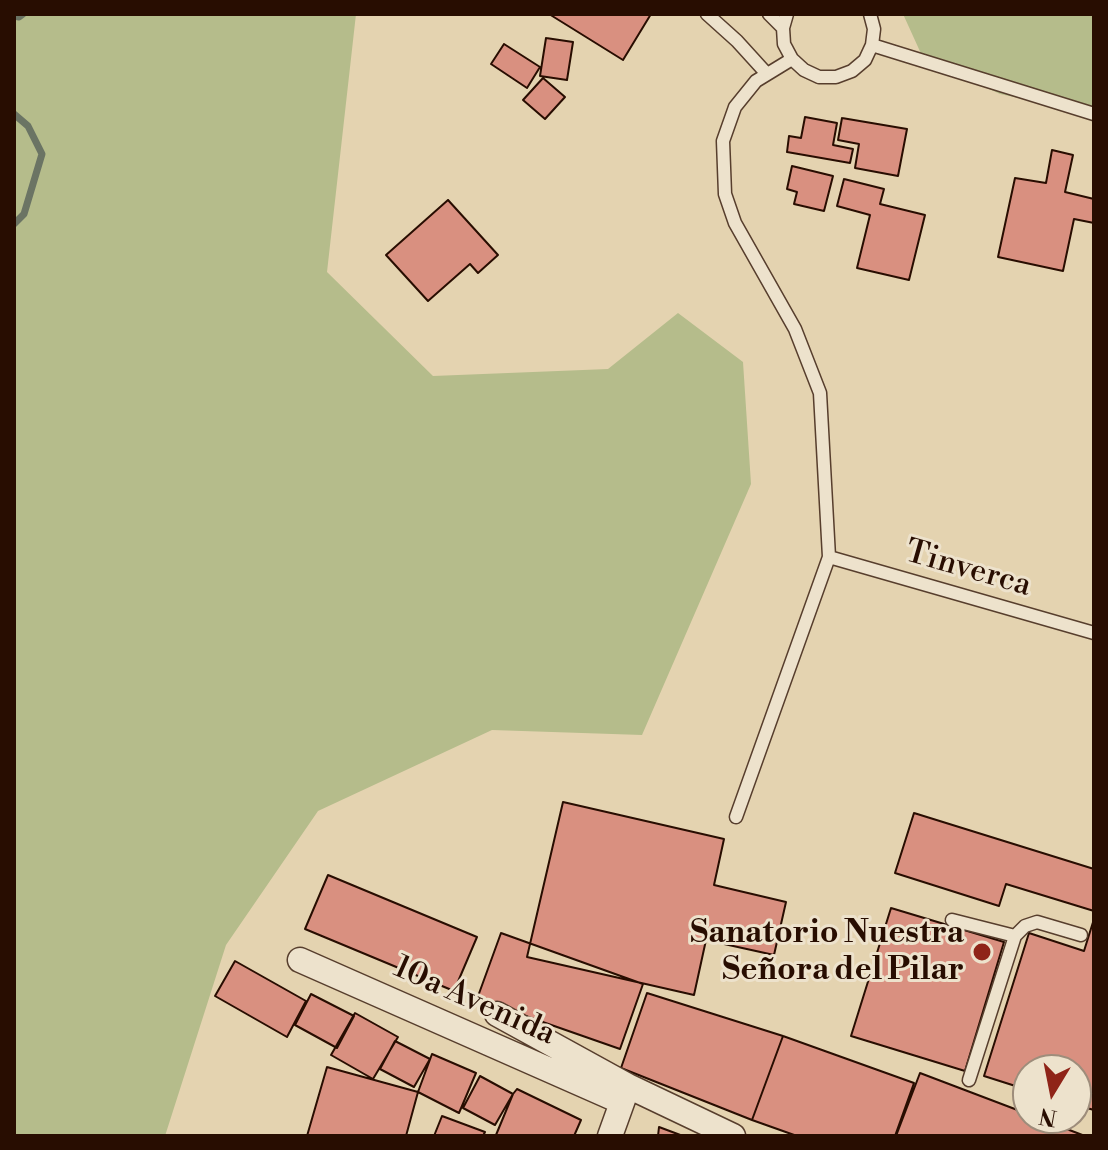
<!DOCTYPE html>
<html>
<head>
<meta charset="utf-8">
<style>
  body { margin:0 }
  #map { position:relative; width:1108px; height:1150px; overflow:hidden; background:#e4d3b0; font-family:"Libre Bodoni",serif }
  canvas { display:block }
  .frame { position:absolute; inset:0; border:16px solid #280d01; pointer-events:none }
  .north { position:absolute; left:1012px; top:1054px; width:80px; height:80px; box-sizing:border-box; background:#ede2cc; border:2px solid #9e8d7b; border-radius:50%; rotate:190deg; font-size:22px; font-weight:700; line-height:32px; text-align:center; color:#280d01 }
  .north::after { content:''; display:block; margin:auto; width:28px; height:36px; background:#8f2418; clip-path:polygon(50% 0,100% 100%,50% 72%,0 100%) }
</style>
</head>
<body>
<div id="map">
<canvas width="1108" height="1150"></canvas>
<div class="frame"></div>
<div class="north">N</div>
</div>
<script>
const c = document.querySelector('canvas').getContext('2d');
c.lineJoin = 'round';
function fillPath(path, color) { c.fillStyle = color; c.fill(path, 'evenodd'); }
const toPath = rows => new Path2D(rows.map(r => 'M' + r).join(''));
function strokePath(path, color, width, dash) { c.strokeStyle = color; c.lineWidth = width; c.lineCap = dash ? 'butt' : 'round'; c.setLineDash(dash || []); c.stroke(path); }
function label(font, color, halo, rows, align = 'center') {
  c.font = font + ' "Libre Bodoni",serif'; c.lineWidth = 6; c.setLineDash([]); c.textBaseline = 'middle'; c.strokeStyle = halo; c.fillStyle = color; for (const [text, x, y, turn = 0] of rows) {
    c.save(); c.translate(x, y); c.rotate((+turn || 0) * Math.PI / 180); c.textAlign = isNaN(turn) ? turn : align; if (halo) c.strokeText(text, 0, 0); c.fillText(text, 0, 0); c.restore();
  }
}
fillPath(toPath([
  [14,14,356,14,327,272,433,376,608,369,678,313,743,362,751,484,642,735,492,730,318,811,226,945,165,1136,14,1136],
  [903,14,1094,14,1094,109,1088,113,1000,94,923,58]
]), '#b5bc8b');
strokePath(toPath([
  [14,16,19,17,23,14],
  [14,114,28,126,42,154,24,214,14,224]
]), '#6b7464', 7);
const building = toPath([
  [549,14,651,14,623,60,549,14],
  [546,38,573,42,567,80,540,76,546,38],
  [504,44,540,67,527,88,491,64,504,44],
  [543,78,565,97,545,119,523,100,543,78],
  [805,117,837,123,833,145,853,149,850,163,787,152,789,136,801,138,805,117],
  [842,118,907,129,898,176,855,168,859,144,838,140,842,118],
  [1052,150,1073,155,1065,192,1094,199,1094,223,1074,219,1063,271,998,257,1015,178,1046,183,1052,150],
  [792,166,833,176,824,211,794,204,797,192,787,189,792,166],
  [844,179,884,189,880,204,925,215,909,280,857,268,870,215,837,206,844,179],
  [448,200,498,255,478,273,470,264,428,301,386,255,448,200],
  [563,802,724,839,714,885,786,902,774,955,706,940,694,995,527,957,563,802],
  [914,813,1094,869,1094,911,1006,884,999,906,895,873,914,813],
  [328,875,477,937,454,991,305,929,328,875],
  [891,908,1004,942,965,1071,851,1036,891,908],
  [1094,919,1094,1110,1076,1105,1076,1070,1028,1070,1028,1090,984,1076,1029,933,1084,951,1094,919],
  [501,933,643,984,620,1049,477,999,501,933],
  [235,961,306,1001,287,1037,215,996,235,961],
  [647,993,783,1036,752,1120,621,1068,647,993],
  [311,994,354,1016,337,1048,295,1025,311,994],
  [355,1013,398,1037,373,1079,331,1055,355,1013],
  [783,1036,914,1083,895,1136,797,1136,752,1120,783,1036],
  [395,1041,430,1059,414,1087,380,1069,395,1041],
  [432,1054,476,1073,459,1113,418,1092,432,1054],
  [327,1067,418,1092,406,1136,307,1136,327,1067],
  [920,1073,1028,1114,1028,1118,1038,1118,1085,1136,896,1136,920,1073],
  [480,1076,513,1094,495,1125,463,1108,480,1076],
  [517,1089,581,1120,574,1136,496,1135,513,1094,517,1089],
  [442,1116,485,1132,483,1136,434,1136,442,1116],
  [659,1127,683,1136,658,1136,659,1127]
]);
fillPath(building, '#d99080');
strokePath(building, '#280d01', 2);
const lane = toPath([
  [707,14,737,41,767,74],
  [769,14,783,28],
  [787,14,783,28,784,44,792,59,804,70,819,77,836,77,852,71,865,60,872,45,874,29,870,14],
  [872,45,1094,114],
  [829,557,1094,633],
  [736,817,829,557,820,393,795,329,735,223,725,194,723,141,735,107,756,81,792,59],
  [952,920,1015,936],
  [969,1080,1015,936,1025,926,1037,922,1081,935]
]);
const street = toPath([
  [300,960,622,1102],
  [497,1014,628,1086,610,1136],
  [628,1086,733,1136]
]);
strokePath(lane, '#573e2d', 15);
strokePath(street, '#573e2d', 27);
strokePath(lane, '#ede2cc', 12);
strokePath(street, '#ede2cc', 24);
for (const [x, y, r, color] of [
  [982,952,10,"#8f2418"]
]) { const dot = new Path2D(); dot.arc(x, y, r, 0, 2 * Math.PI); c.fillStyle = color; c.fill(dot); strokePath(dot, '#ede2cc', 3); }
label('32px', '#280d01', '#ede2cc', [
  ["Tinverca",968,570,16],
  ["10a Avenida",474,1002,24]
]);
label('bold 32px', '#280d01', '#ede2cc', [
  ["Sanatorio Nuestra",964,934],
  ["Señora del Pilar",964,971]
], 'right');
</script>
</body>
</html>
